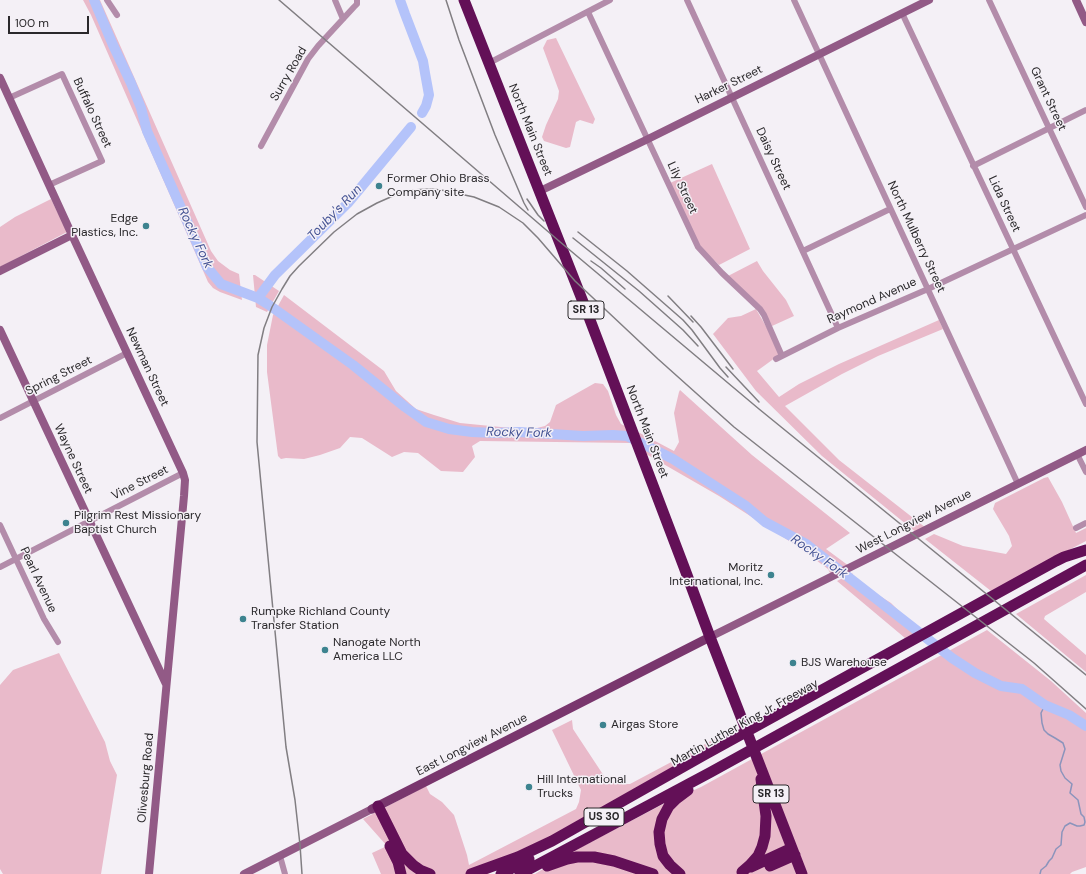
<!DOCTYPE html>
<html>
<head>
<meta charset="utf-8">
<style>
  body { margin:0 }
  #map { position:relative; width:1086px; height:874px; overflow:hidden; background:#f4f0f6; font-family:"DM Sans",sans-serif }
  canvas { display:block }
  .scale { position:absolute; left:8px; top:16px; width:81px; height:18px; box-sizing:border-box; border:2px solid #2a282b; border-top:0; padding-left:5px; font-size:12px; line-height:14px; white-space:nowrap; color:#2a282b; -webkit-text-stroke:3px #f4f0f6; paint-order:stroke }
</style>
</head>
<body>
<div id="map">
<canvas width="1086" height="874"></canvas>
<div class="scale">100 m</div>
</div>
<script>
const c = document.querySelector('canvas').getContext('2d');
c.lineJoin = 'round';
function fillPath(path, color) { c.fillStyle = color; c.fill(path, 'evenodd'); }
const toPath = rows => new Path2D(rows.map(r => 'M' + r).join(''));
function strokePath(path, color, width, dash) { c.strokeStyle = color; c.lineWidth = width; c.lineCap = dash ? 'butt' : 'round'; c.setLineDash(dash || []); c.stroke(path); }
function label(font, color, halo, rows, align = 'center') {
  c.font = font + ' "DM Sans",sans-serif'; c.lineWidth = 3; c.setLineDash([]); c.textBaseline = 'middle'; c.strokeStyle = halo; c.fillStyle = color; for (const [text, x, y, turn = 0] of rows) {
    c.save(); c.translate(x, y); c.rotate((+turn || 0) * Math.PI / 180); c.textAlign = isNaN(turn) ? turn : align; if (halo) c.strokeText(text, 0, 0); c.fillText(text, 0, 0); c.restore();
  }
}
fillPath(toPath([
  [83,0,100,0,211,251,218,261,230,270,239,274,242,300,220,292,213,288,208,282,91,15],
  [556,38,595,119,593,124,580,120,576,122,570,147,566,148,544,141,542,137,546,125,558,99,559,91,543,48,547,40],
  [712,164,750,249,719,265,703,250,697,242,670,183],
  [51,199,67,232,0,267,0,227,15,217],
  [757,261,763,271,786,300,794,316,772,326,761,306,728,276],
  [253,275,255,275,279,291,267,312,256,307],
  [284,295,384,371,396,391,416,409,434,415,460,423,511,428,537,428,545,426,550,422,556,405,595,383,603,384,608,391,616,415,621,424,625,426,631,443,480,441,472,446,475,457,463,472,441,471,418,453,404,452,392,457,362,438,350,437,340,448,320,455,304,459,286,458,281,459,278,456,267,372,267,345,273,315],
  [756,309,767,328,779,355,757,371,779,397,799,384,839,364,939,320,943,329,878,356,842,374,785,406,839,460,926,528,917,533,822,456,756,391,713,334,728,318,741,316],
  [680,390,752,455,850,533,826,549,849,566,831,575,828,569,797,546,719,496,646,454,638,432,674,451,679,442,674,413,679,392],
  [1048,477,1062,502,1076,533,1086,528,1086,541,991,591,925,539,934,534,963,546,1006,554,1012,546,1009,536,993,509,995,503,1044,478],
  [852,573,855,578,861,584,891,603,914,626,915,633,905,638,837,581],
  [1086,575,1086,592,1045,616,1044,619,1086,655,1086,672,1016,614],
  [987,630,1051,681,1086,713,1086,867,1072,872,1070,874,535,874,566,855,669,801,701,787],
  [59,653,105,742,110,761,117,775,101,874,3,874,0,869,0,685,13,670],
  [572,720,573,729,602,773,607,780,623,784,630,784,737,727,738,731,488,874,381,874,372,853,387,846,363,819,426,786,430,794,442,802,454,815,467,855,469,865,576,809,579,802,581,790,552,730]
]), '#e9baca');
strokePath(toPath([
  [1040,874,1041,870,1046,866,1049,861,1052,858,1056,849,1061,845,1062,832,1065,826,1070,823,1077,826,1080,826,1084,825,1085,822,1084,817,1081,814,1078,800,1070,793,1072,784,1065,778,1061,771,1060,765,1065,749,1063,743,1055,738,1048,734,1044,730,1042,723,1041,713,1045,705]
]), '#8b94bc', 1.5);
strokePath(toPath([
  [94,0,113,45,131,83,141,108,147,131,198,246,207,267,221,284,258,298,269,305,353,365,405,407,426,422,449,429,472,432,495,433,519,432,583,436,613,435,627,436,673,459,746,506,765,522,806,544,952,658,975,673,1001,686,1022,689,1045,705,1069,715,1086,726],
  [400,0,405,14,423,61,425,73,429,95,426,106,422,113],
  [258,298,275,275,348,203,411,127]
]), '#b4c3fa', 10);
strokePath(toPath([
  [107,0,117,15],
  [335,0,343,19],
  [687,0,838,328],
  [794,0,1018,484],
  [989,0,1086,207],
  [588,12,698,247,722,273,760,309,764,315,782,356],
  [902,13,1086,404],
  [489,63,610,0],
  [9,98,62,74,102,161,49,185],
  [261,146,308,59,318,46,354,7,357,4,357,0],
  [973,166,1086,110],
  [803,251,890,209],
  [776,359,838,328,928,289,1086,215],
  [0,418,127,353],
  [1077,454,1086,472],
  [0,525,44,619,58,642],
  [1076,528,1086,523],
  [0,567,183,473],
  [280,856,285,874]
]), '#b38caa', 6);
strokePath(toPath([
  [1076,0,1086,22],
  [0,78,72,235,183,473,185,480,184,496,149,874],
  [540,191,648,139,929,0],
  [0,271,72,235],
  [0,330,166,684],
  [710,637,1086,450],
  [244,874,372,809]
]), '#925a86', 8);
strokePath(toPath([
  [372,809,710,637]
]), '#79366d', 9);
strokePath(toPath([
  [464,0,587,312,684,567,710,637,802,874],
  [378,806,402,854,413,865,420,870,430,874],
  [390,846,398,862,401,874],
  [547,866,567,859,577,857,594,857,614,861,653,874],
  [770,866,795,855],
  [751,867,792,848],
  [742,872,750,865,758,856,762,847,765,836,766,816,761,779],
  [471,874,518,857,552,841,704,755,1056,561,1064,557,1086,550],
  [501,874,529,859],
  [520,874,711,772,1086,565],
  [680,874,670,865,663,856,660,844,659,832,662,819,669,806,676,799,688,790]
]), '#631057', 11);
strokePath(toPath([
  [279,0,559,241,759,409,1086,675],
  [446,0,459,40,495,135,524,203,528,210],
  [527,199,538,215,544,221],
  [578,232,627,271,683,320,692,330,720,368,728,377],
  [573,238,639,291,683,330,698,346],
  [591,261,601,268,625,289],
  [668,296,693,322],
  [691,316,701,327,733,369],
  [726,367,759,402],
  [302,874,300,845,295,800,286,747,257,442,258,355,264,328,272,307,282,289,290,276,299,266,334,232,357,214,377,203,402,192,411,190,431,189,441,190,474,197,499,207,523,223,538,238,575,281,658,359,734,427,1034,663,1086,709]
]), '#817e82', 1.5);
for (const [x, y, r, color] of [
  [379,186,4,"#3d838f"],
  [146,226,4,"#3d838f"],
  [66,523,4,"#3d838f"],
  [771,575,4,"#3d838f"],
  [243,619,4,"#3d838f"],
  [325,650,4,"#3d838f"],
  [793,663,4,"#3d838f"],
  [603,725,4,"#3d838f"],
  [529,787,4,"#3d838f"]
]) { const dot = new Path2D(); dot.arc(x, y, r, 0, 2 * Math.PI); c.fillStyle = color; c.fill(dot); strokePath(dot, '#f4f0f6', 1.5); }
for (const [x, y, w] of [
  [586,310,36],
  [771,794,36],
  [604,817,40]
]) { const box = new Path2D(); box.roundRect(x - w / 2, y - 9, w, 18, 3); c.fillStyle = '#f4f0f6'; c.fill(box); strokePath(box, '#2a282b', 1); }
label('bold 11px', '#2a282b', null, [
  ["SR 13",586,310],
  ["SR 13",771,794],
  ["US 30",604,817]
]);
label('12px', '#2a282b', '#f4f0f6', [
  ["Surry Road",289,74,-60],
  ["Harker Street",729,85,-26],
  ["Grant Street",1048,99,65],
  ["Buffalo Street",92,113,65],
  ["North Main Street",530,130,68],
  ["Daisy Street",773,159,65],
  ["Lily Street",682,188,65],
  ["Lida Street",1004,204,65],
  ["North Mulberry Street",916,237,65],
  ["Raymond Avenue",872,301,-24],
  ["Newman Street",147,367,65],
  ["Spring Street",59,376,-27],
  ["North Main Street",647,432,69],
  ["Wayne Street",73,459,65],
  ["Vine Street",140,483,-27],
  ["West Longview Avenue",914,522,-27],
  ["Pearl Avenue",38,580,65],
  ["Martin Luther King Jr. Freeway",745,723,-29],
  ["East Longview Avenue",472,745,-27],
  ["Olivesburg Road",146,778,-85]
]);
label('12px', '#2a282b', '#f4f0f6', [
  ["Former Ohio Brass",387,179],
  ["Company site",387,193],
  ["Edge",138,219,"right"],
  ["Plastics, Inc.",138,233,"right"],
  ["Pilgrim Rest Missionary",74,516],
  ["Baptist Church",74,530],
  ["Moritz",763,568,"right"],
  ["International, Inc.",763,582,"right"],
  ["Rumpke Richland County",251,612],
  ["Transfer Station",251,626],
  ["Nanogate North",333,643],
  ["America LLC",333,657],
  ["BJS Warehouse",801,663],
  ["Airgas Store",611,725],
  ["Hill International",537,780],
  ["Trucks",537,794]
], 'left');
label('italic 13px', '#425193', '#f4f0f6', [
  ["Touby's Run",335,213,-46],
  ["Rocky Fork",195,238,65],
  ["Rocky Fork",519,433,1],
  ["Rocky Fork",819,557,35]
]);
</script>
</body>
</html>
